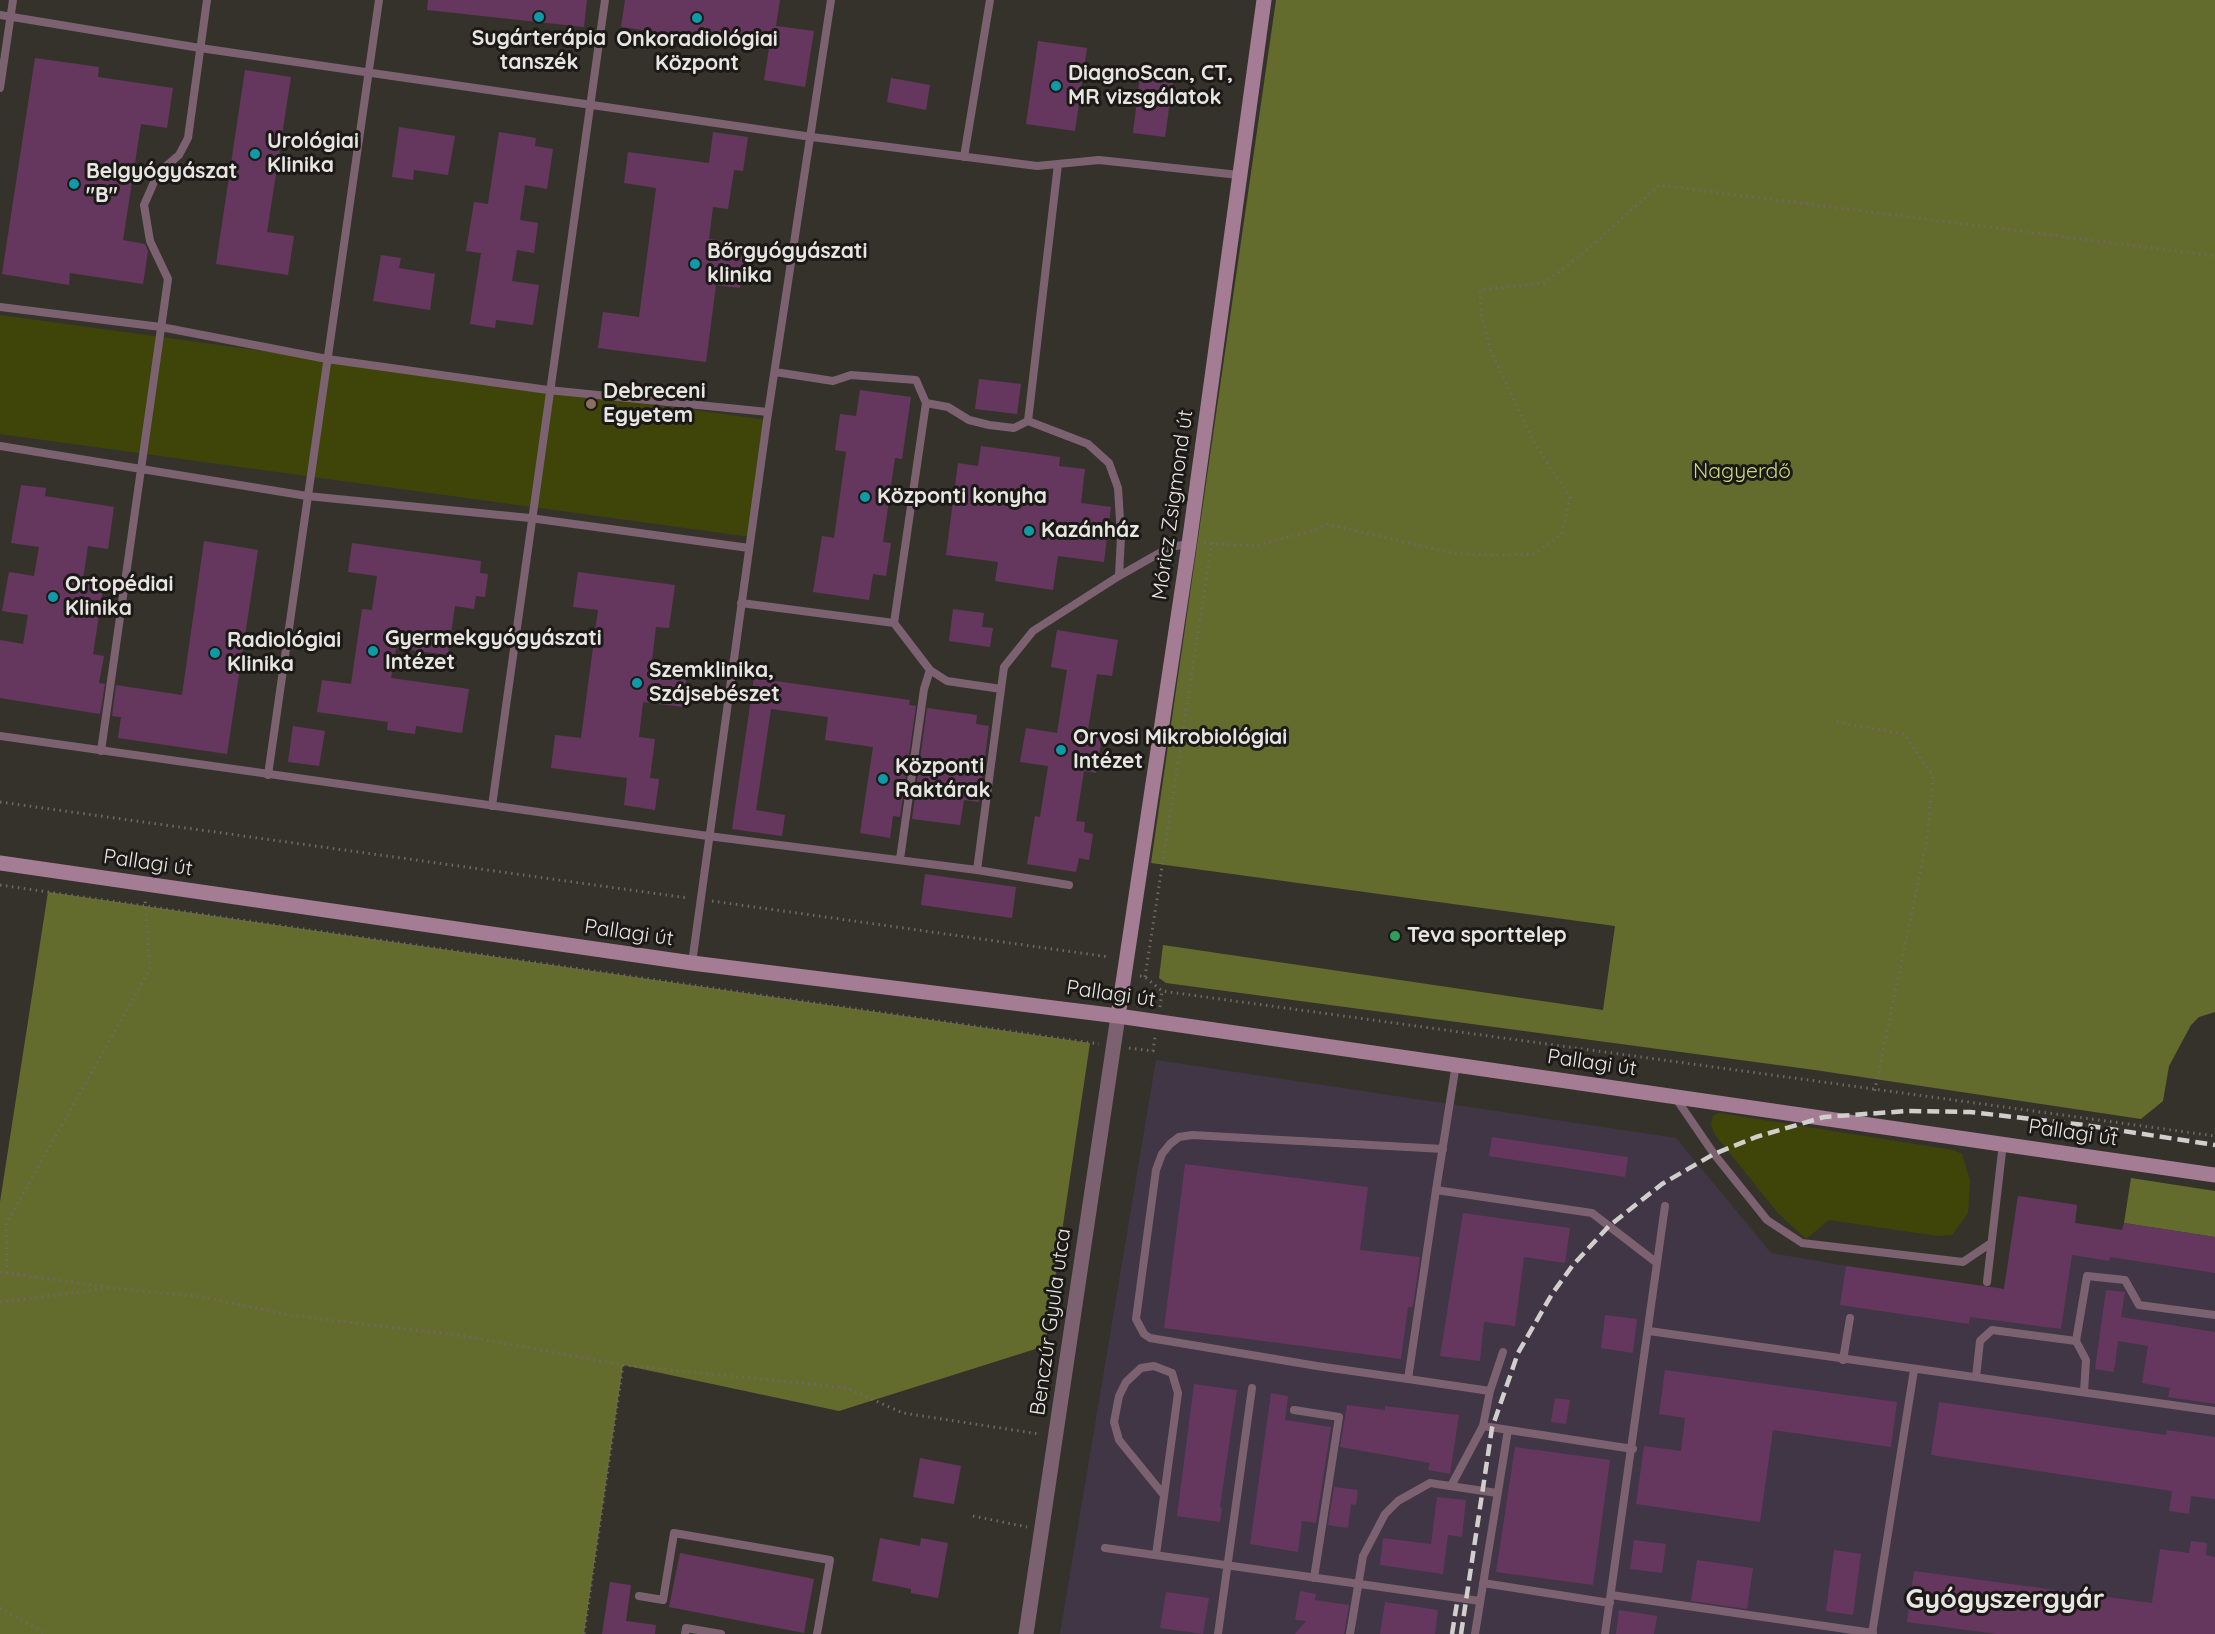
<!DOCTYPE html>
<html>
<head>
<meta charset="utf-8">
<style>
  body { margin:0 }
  canvas { display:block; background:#35322b }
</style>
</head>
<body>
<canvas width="2215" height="1634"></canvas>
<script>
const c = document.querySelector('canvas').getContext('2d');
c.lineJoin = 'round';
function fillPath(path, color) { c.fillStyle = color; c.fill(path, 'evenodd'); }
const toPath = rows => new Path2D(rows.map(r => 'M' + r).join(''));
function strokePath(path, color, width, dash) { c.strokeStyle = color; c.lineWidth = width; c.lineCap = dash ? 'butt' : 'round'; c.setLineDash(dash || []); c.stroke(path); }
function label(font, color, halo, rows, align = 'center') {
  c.font = font + ' Quicksand,sans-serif'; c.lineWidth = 6; c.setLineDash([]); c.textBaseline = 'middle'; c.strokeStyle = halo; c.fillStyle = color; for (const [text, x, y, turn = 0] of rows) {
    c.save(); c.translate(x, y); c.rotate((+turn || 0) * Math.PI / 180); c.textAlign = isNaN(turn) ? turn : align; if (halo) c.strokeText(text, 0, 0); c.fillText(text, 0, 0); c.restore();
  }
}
fillPath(toPath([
  [1156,1060,1676,1138,1771,1253,1846,1266,2004,1289,2018,1196,2077,1205,2075,1223,2122,1230,2124,1223,2215,1237,2215,1634,1060,1634]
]), '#403645');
fillPath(toPath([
  [0,315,767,420,751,537,0,434],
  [1719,1113,1953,1150,1962,1154,1970,1180,1968,1213,1952,1235,1938,1236,1829,1220,1806,1239,1778,1213,1715,1135,1711,1125,1713,1116]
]), '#3f4509');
fillPath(toPath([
  [1276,0,2215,0,2215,1012,2199,1017,2191,1025,2169,1066,2163,1101,2141,1119,1815,1070,1166,983,1159,978,1163,945,1603,1010,1615,926,1151,863],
  [48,892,1090,1043,1045,1346,839,1411,623,1365,584,1634,0,1634,0,1202],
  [2131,1178,2215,1191,2215,1237,2124,1223]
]), '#646c2d');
fillPath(toPath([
  [428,0,587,0,584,27,427,10],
  [625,0,780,0,776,26,814,31,805,87,764,80,769,48,621,27],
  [1038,41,1087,48,1075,131,1026,124],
  [35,58,99,67,98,77,173,88,167,128,141,124,123,240,145,244,148,251,143,284,70,273,69,285,2,274],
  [245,70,291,77,267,232,294,236,288,275,216,264],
  [1140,76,1173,80,1165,137,1133,133],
  [891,78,930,85,926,110,887,102],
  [399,127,455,136,448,175,414,170,413,180,392,177],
  [499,132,536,138,535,146,553,149,547,189,525,185,520,220,538,223,534,253,517,250,512,281,539,285,533,325,496,320,495,328,470,324,481,253,466,251,474,202,488,204],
  [713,132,748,137,743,171,734,170,728,209,713,207,709,239,746,244,740,288,716,285,706,362,598,348,603,312,639,317,656,188,624,183,628,152,709,163],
  [381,255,401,258,399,268,435,274,430,310,373,301],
  [979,379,1021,384,1017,414,975,409],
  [860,390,911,397,902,459,895,458,883,542,891,543,886,576,873,574,869,600,813,592,822,536,834,538,846,452,835,450,840,414,856,416],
  [981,446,1060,457,1059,466,1085,469,1081,503,1111,507,1104,562,1058,556,1053,590,995,581,998,562,946,555,958,463,978,466],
  [21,485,46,488,45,496,114,507,108,549,88,546,83,579,104,583,93,654,104,656,99,683,105,684,100,714,0,698,0,640,23,644,28,615,2,611,9,572,34,576,39,547,11,543],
  [204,541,258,550,227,754,118,738,121,717,112,716,116,685,182,695],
  [352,543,481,561,480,573,488,574,485,597,476,596,474,609,455,606,448,655,396,648,391,678,469,689,462,733,416,726,415,734,387,730,388,722,317,712,322,680,351,684,362,609,372,610,377,576,348,572],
  [578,572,675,585,669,628,656,627,652,660,688,665,683,707,643,702,639,737,655,739,650,778,659,779,655,810,624,805,627,778,551,768,555,735,581,738,598,610,573,607],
  [953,609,984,613,982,627,993,628,990,647,949,641],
  [1057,630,1118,640,1112,676,1097,674,1087,736,1102,738,1096,773,1084,771,1076,821,1085,822,1084,832,1093,834,1089,860,1079,858,1076,872,1027,864,1035,816,1040,817,1048,766,1020,762,1026,728,1057,733,1067,670,1051,667],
  [754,678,910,700,909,705,916,706,900,817,893,816,890,838,860,833,873,747,825,740,828,717,771,709,756,810,785,815,782,836,732,829],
  [927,708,977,715,976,724,989,726,979,802,964,800,960,825,912,819],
  [293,726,325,731,319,766,288,762],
  [925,874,1016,887,1012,918,921,905],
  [1492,1137,1628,1157,1625,1177,1489,1156],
  [1185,1164,1368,1187,1360,1250,1420,1257,1413,1307,1408,1307,1401,1359,1164,1328],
  [2018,1196,2077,1205,2075,1223,2122,1230,2124,1223,2215,1237,2215,1273,2110,1257,2109,1261,2072,1255,2061,1329,1970,1317,1969,1324,1840,1305,1846,1266,2004,1289],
  [1463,1213,1570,1228,1565,1263,1524,1257,1515,1326,1484,1322,1480,1361,1440,1356],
  [2106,1290,2125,1292,2121,1317,2215,1332,2215,1404,2168,1397,2170,1388,2142,1383,2148,1346,2118,1341,2114,1372,2095,1369],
  [1605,1315,1637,1319,1633,1353,1601,1348],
  [1665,1370,1897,1402,1891,1447,1773,1430,1760,1522,1636,1504,1644,1446,1681,1451,1685,1418,1659,1414],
  [1194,1384,1237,1390,1220,1507,1222,1508,1220,1522,1177,1516],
  [1271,1393,1288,1396,1285,1420,1331,1427,1316,1523,1302,1521,1298,1552,1250,1544],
  [1555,1398,1570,1400,1566,1424,1551,1422],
  [1939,1402,2166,1435,2167,1430,2215,1437,2215,1499,2191,1496,2189,1514,2169,1511,2172,1491,1931,1455],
  [1347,1405,1385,1410,1385,1406,1459,1415,1450,1474,1428,1470,1430,1463,1340,1447],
  [1515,1447,1610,1460,1593,1585,1496,1572],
  [920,1458,961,1466,954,1504,913,1497],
  [1334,1487,1358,1490,1356,1505,1351,1504,1348,1528,1328,1525],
  [1437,1497,1466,1500,1462,1537,1448,1535,1443,1574,1380,1565,1383,1538,1431,1544],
  [880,1538,920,1546,921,1538,948,1543,938,1598,911,1593,911,1589,872,1581],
  [1634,1540,1666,1544,1662,1573,1630,1569],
  [2191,1541,2207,1543,2206,1555,2215,1557,2215,1634,1997,1634,1907,1622,1914,1571,2152,1603,2160,1549,2189,1553],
  [1834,1550,1861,1554,1853,1615,1826,1611],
  [680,1553,814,1579,804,1633,669,1607],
  [1697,1560,1753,1568,1747,1609,1691,1601],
  [610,1582,631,1585,626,1621,656,1625,655,1634,602,1634],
  [1300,1591,1316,1594,1315,1600,1349,1605,1344,1634,1295,1634,1306,1621,1295,1620],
  [1166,1592,1209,1598,1203,1634,1160,1628],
  [1385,1602,1438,1610,1435,1634,1380,1634],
  [1619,1610,1657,1616,1654,1634,1616,1634]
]), '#65375f');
strokePath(toPath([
  [1204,543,1256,546,1318,529,1326,524,1457,554,1503,555,1534,554,1562,534,1570,497,1533,441,1491,351,1481,314,1480,290,1544,283,1585,252,1659,185,2215,256],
  [1837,722,1904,734,1933,776,1927,840,1874,1094],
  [0,802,688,898],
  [0,885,1099,1044],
  [712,901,1109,957],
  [1140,976,1145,977,1162,991,2215,1136],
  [1145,977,1212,542],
  [1160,1007,1162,991],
  [1129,1048,1153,1051,1155,1037],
  [0,1272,108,1287],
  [7,1273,6,1224,150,969,145,899],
  [0,1302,112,1288,203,1297,289,1315,458,1335,623,1365,584,1634],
  [623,1365,847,1388,903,1413,1039,1434],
  [973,1516,1027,1527],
  [0,1608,46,1634]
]), '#6d6a64', 3, [1.5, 4.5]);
strokePath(toPath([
  [0,15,200,48,812,137,1037,166,1099,160,1239,175],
  [0,88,13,0],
  [964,157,990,0],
  [0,307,161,327,327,359,548,390,768,412],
  [775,372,833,381,851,375,916,380,926,403],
  [1028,421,1088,444,1109,463,1118,488,1121,536,1119,576],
  [0,446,307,496,530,518,749,548],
  [741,603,894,623,926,403,948,407,969,420,989,425,1014,428,1028,421,1058,164],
  [894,623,930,670,947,681,1001,689,977,870,1069,885],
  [1001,689,1004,667,1033,631,1119,576,1170,547,1189,544],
  [0,736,708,836,977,870],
  [101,751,168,279,150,241,144,205,158,173,179,155,188,138,207,0],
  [268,775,379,0],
  [492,806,605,0],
  [900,859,924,689,930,670],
  [692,963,767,420,831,0],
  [1675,1097,1714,1154,1767,1220,1802,1243,1963,1262,1991,1243],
  [1436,1190,1456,1064],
  [1987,1282,2003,1143],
  [1649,1331,2215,1411],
  [1843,1360,1850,1318],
  [1976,1377,1980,1341,1992,1330,2076,1341],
  [1408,1379,1317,1366,1150,1338,1144,1334,1136,1319,1156,1170,1162,1154,1170,1144,1179,1137,1192,1135,1443,1149],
  [1490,1391,1503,1352],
  [2084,1392,2086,1360,2076,1341,2087,1276,2125,1280,2139,1305,2215,1315],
  [1294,1410,1339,1417,1314,1578],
  [1633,1449,1483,1426,1490,1391,1408,1379,1436,1190,1592,1213,1657,1263],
  [1451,1486,1483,1426],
  [1105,1548,1480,1601],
  [1156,1555,1178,1393,1172,1373,1154,1366,1141,1368,1126,1382,1119,1396,1114,1422,1119,1440,1163,1494],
  [1483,1583,1610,1603],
  [1611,1595,1873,1633],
  [639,1596,663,1600,674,1533,830,1560,817,1634],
  [685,1634,686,1628,721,1634],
  [1218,1634,1252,1388],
  [1350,1634,1363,1556,1385,1514,1398,1501,1430,1483,1497,1493],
  [1475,1634,1508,1430],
  [1605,1634,1665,1206],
  [1872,1634,1914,1370]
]), '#7c6271', 8);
strokePath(toPath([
  [1026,1634,1118,1016]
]), '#7c6271', 15);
strokePath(toPath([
  [0,863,692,963,1118,1016,2215,1175],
  [1118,1016,1189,544,1264,0]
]), '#a47c94', 15);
strokePath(toPath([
  [1452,1634,1457,1603],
  [1461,1634,1492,1428,1518,1353,1552,1294,1573,1265,1609,1226,1662,1184,1714,1154,1756,1137,1824,1117,1907,1111,1970,1112,2084,1125,2215,1145]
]), '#d1cfcb', 4.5, [12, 6]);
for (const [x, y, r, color] of [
  [539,17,6,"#0f9aa8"],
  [697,18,6,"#0f9aa8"],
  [1056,86,6,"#0f9aa8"],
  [255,154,6,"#0f9aa8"],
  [74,184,6,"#0f9aa8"],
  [695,264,6,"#0f9aa8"],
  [591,404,6,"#8d6e63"],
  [865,497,6,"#0f9aa8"],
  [1029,531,6,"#0f9aa8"],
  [53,597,6,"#0f9aa8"],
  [373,651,6,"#0f9aa8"],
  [215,653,6,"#0f9aa8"],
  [637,683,6,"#0f9aa8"],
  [1061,750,6,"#0f9aa8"],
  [883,779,6,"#0f9aa8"],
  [1395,936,6,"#2e9e5b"]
]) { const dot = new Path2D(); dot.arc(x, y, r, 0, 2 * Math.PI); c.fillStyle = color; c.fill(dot); strokePath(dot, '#1c1a17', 2); }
label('bold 21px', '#e8e6e2', '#1c1a17', [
  ["Sugárterápia",539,39,"center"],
  ["tanszék",539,63,"center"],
  ["Onkoradiológiai",697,40,"center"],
  ["Központ",697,64,"center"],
  ["DiagnoScan, CT,",1068,74],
  ["MR vizsgálatok",1068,98],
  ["Urológiai",267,142],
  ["Klinika",267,166],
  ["Belgyógyászat",86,172],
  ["\"B\"",86,196],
  ["Bőrgyógyászati",707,252],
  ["klinika",707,276],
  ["Debreceni",603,392],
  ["Egyetem",603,416],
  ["Központi konyha",877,497],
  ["Kazánház",1041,531],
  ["Ortopédiai",65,585],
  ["Klinika",65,609],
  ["Gyermekgyógyászati",385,639],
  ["Intézet",385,663],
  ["Radiológiai",227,641],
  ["Klinika",227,665],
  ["Szemklinika,",649,671],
  ["Szájsebészet",649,695],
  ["Orvosi Mikrobiológiai",1073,738],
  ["Intézet",1073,762],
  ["Központi",895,767],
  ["Raktárak",895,791],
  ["Teva sporttelep",1407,936]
], 'left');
label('21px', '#cdda7f', '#1c1a17', [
  ["Nagyerdő",1742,472]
]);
label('21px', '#e8e6e2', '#1c1a17', [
  ["Móricz Zsigmond út",1173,505,-82],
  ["Pallagi út",148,863,8],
  ["Pallagi út",629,933,8],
  ["Pallagi út",1111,994,8],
  ["Pallagi út",1592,1063,8],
  ["Pallagi út",2073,1133,8],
  ["Benczúr Gyula utca",1051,1322,-82]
]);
label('bold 27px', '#e8e6e2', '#1c1a17', [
  ["Gyógyszergyár",2005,1600]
]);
</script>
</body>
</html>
